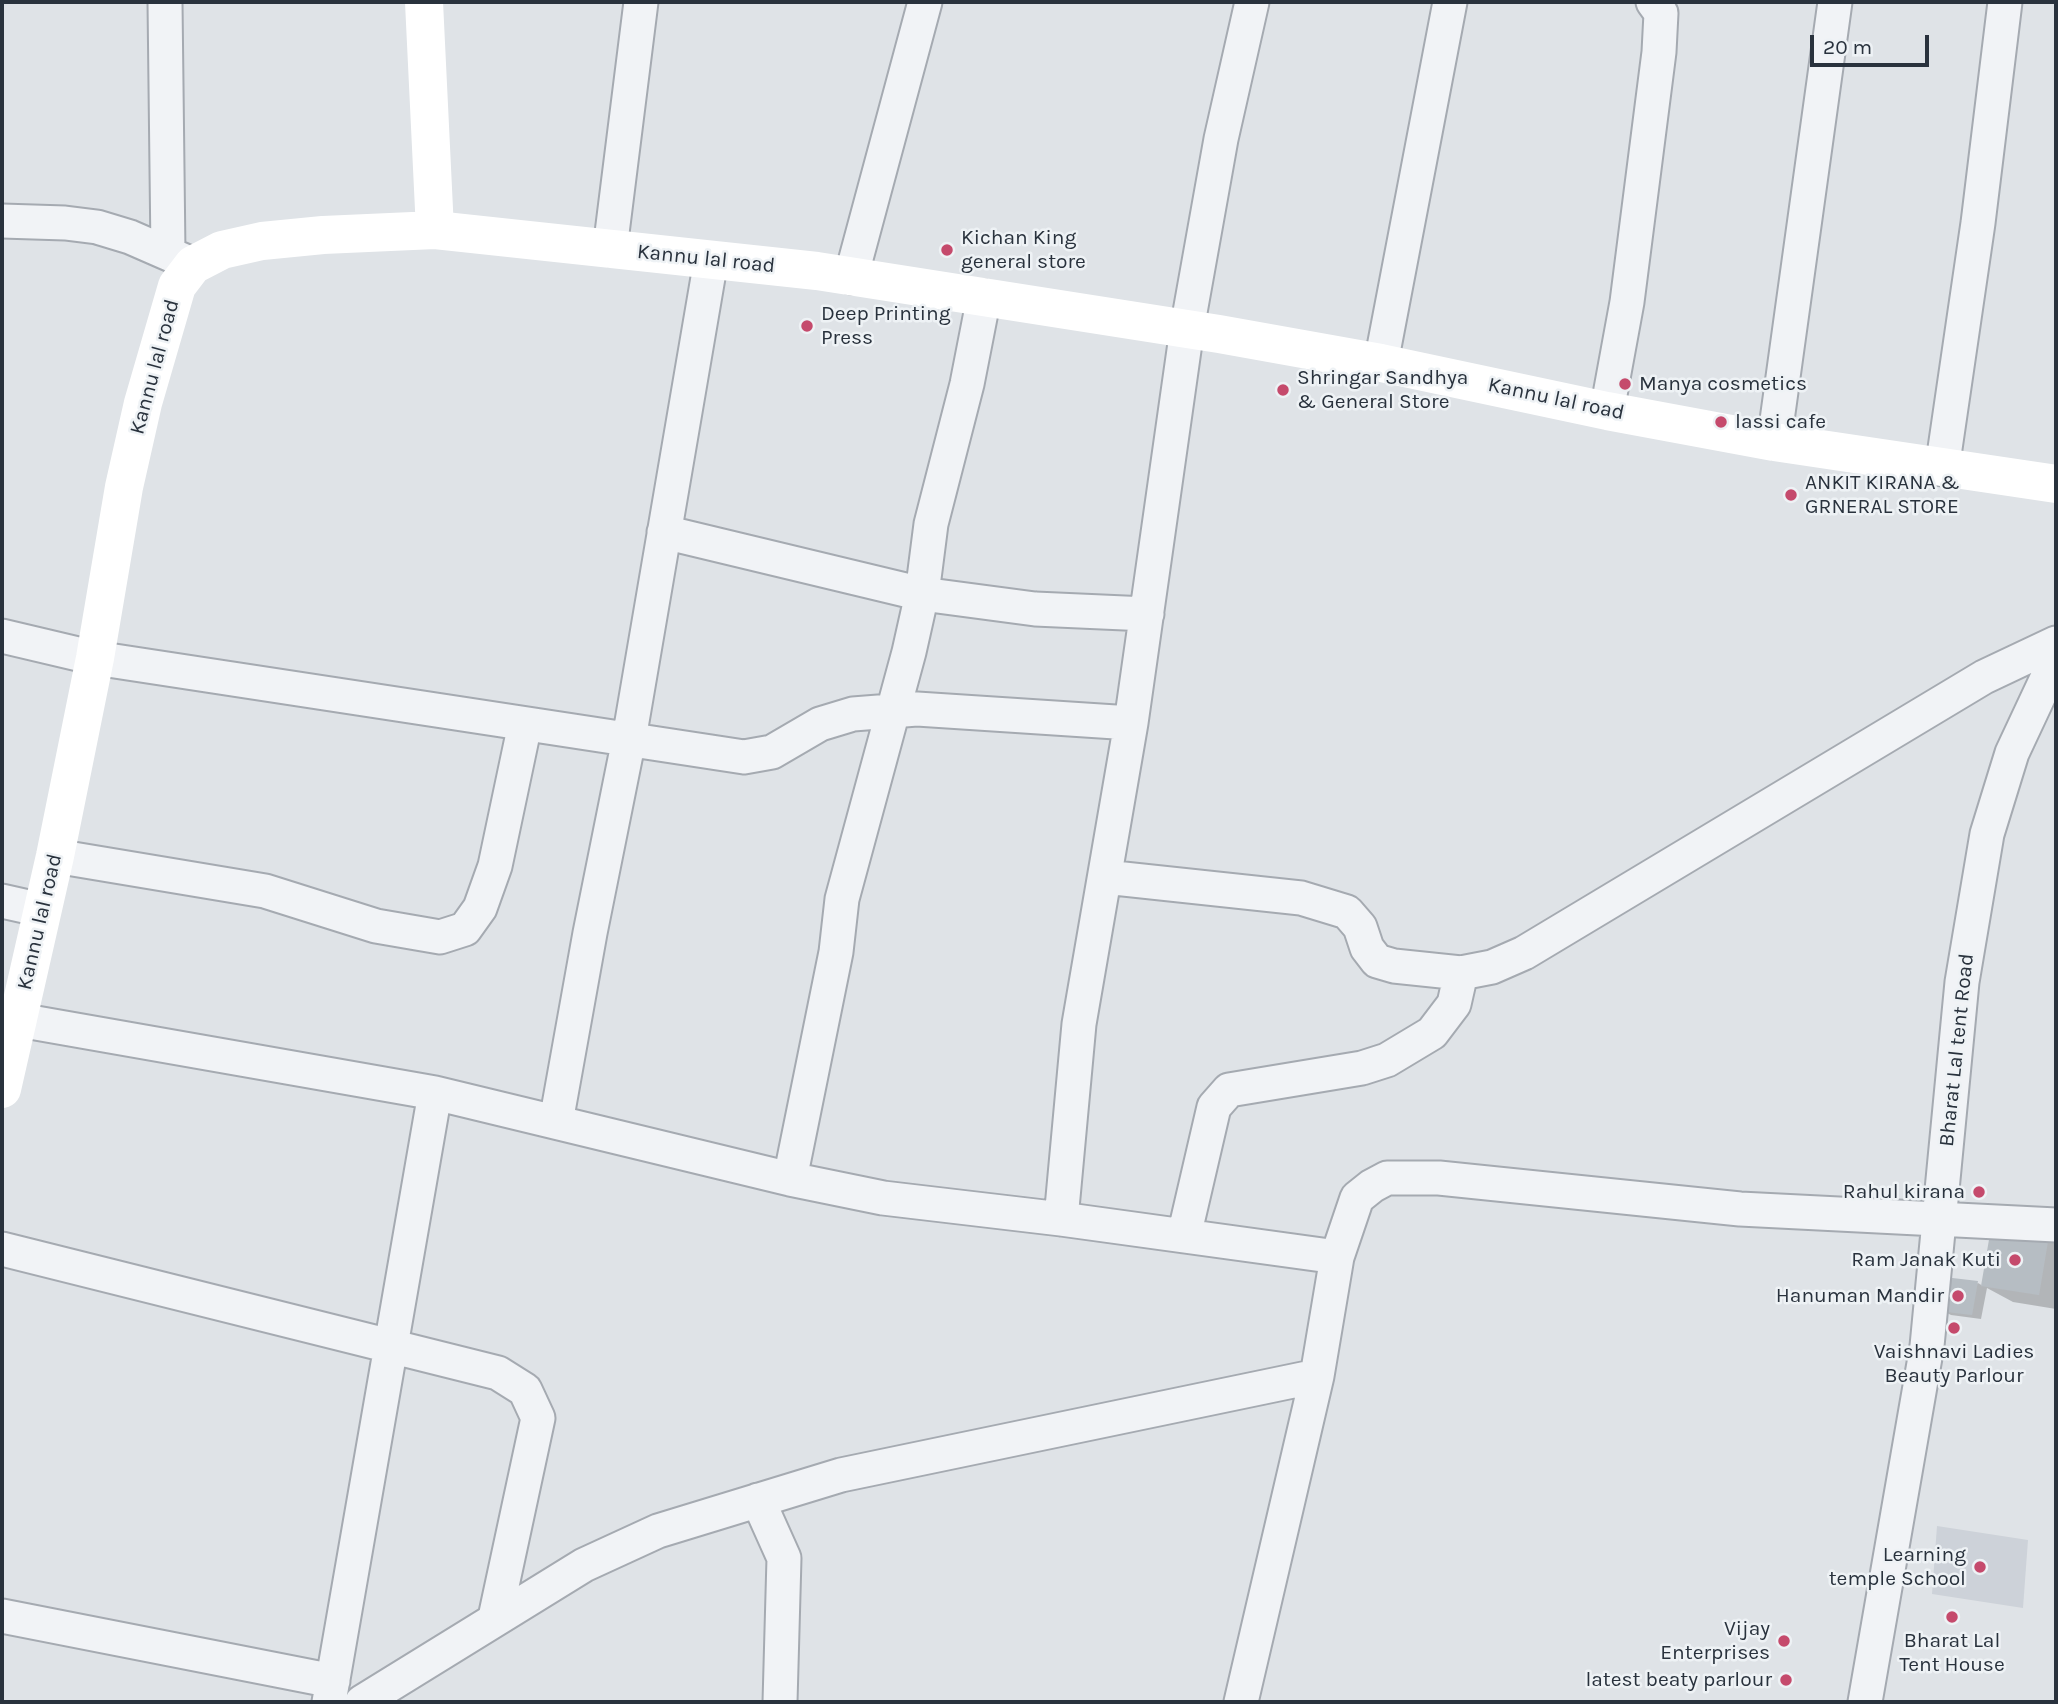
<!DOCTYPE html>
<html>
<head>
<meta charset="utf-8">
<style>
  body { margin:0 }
  #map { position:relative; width:2058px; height:1704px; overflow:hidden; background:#dfe3e7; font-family:Karla,sans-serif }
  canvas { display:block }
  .frame { position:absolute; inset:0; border:4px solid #29323d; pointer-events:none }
  .scale { position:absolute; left:1810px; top:35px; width:119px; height:32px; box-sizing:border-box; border:4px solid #29323d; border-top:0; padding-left:9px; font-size:21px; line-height:24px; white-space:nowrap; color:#29323d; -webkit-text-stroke:5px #eef2f5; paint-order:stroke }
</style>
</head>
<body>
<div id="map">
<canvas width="2058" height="1704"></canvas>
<div class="frame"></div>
<div class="scale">20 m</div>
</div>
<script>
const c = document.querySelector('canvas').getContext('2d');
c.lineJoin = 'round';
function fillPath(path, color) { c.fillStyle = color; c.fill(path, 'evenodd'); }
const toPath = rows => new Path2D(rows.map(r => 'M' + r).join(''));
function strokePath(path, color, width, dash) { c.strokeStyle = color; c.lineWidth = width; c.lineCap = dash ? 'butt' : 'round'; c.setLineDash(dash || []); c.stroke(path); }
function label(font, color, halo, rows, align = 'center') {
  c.font = font + ' Karla,sans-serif'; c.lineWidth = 5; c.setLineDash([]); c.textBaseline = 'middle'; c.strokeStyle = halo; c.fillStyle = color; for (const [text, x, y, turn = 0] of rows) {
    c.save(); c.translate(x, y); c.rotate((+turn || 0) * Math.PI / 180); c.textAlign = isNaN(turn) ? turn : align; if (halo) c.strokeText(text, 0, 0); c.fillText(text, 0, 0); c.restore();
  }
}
fillPath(toPath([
  [1937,1526,2028,1540,2023,1608,1932,1594]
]), '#cdd2d9');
fillPath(toPath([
  [1993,1230,2056,1241,2056,1309,2013,1302,1987,1288,1981,1319,1951,1315,1941,1310,1978,1283,1983,1286]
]), '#0003');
fillPath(toPath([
  [1991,1228,2049,1235,2039,1295,1981,1286],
  [1944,1277,1978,1281,1972,1315,1939,1311]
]), '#b6bdc3');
const street = toPath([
  [165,2,168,253],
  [2,221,65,223,97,227,130,237,185,261],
  [610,249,641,2],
  [851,277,925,2],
  [1381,363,1450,2],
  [1607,411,1627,302,1659,52,1661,13,1653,2],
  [1774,442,1835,2],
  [1942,469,1978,223,2005,2],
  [664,532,922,594,1035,609,1147,614],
  [2,636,95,658,744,757,772,752,820,724,853,714,917,709,1131,723],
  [55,856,265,891,376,926,440,937,465,929,480,908,495,866,525,724],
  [1105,877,1301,898,1347,912,1360,927,1367,948,1377,961,1394,966,1461,973,1492,967,1524,953,1984,677,2056,643],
  [2,901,42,910],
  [2,1017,435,1093,790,1179,883,1198,1061,1219,1337,1257],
  [556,1122,590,933,629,739,711,260],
  [790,1179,836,952,842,899,909,652,922,594,931,524,967,384,984,297],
  [1061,1219,1079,1024,1131,723,1187,329,1221,139,1252,2],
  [1184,1236,1214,1107,1229,1090,1362,1068,1387,1060,1432,1033,1454,1004,1461,973],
  [2,1249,498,1373,525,1390,538,1418,495,1618],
  [758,1500,784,1558,780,1702],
  [2,1616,333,1681],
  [329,1702,435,1093],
  [362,1702,584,1565,658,1531,841,1475,1317,1376],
  [1241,1702,1317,1376,1337,1257,1357,1198,1372,1186,1387,1178,1439,1178,1740,1209,2056,1225],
  [1865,1702,1927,1346,1962,982,1987,834,2012,753,2056,659]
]);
strokePath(street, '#a5aab1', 37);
strokePath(street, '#f1f3f6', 33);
strokePath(toPath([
  [424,2,435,230],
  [2,1089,55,856,95,658,124,487,143,403,177,286,193,265,222,250,262,241,323,235,435,230,817,271,1219,334,1381,363,1607,411,1774,442,2056,484]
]), '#fff', 38);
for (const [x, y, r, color] of [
  [947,250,7,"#c54a6c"],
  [807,326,7,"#c54a6c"],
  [1625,384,7,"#c54a6c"],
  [1283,390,7,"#c54a6c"],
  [1721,422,7,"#c54a6c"],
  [1791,495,7,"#c54a6c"],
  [1979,1192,7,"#c54a6c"],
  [2015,1260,7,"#c54a6c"],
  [1958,1296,7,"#c54a6c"],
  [1954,1328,7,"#c54a6c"],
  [1980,1567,7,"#c54a6c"],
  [1952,1617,7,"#c54a6c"],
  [1784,1641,7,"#c54a6c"],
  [1786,1680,7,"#c54a6c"]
]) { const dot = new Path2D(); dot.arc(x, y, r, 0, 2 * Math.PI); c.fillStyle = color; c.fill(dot); strokePath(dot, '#eef2f5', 2.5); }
label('21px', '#29323d', '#eef2f5', [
  ["Kichan King",961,238],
  ["general store",961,262],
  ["Deep Printing",821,314],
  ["Press",821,338],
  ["Shringar Sandhya",1297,378],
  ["& General Store",1297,402],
  ["Manya cosmetics",1639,384],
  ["lassi cafe",1735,422],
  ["ANKIT KIRANA &",1805,483],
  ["GRNERAL STORE",1805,507],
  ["Rahul kirana",1965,1192,"right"],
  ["Ram Janak Kuti",2001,1260,"right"],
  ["Hanuman Mandir",1944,1296,"right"],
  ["Vaishnavi Ladies",1954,1352,"center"],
  ["Beauty Parlour",1954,1376,"center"],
  ["Learning",1966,1555,"right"],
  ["temple School",1966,1579,"right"],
  ["Vijay",1770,1629,"right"],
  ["Enterprises",1770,1653,"right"],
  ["Bharat Lal",1952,1641,"center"],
  ["Tent House",1952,1665,"center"],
  ["latest beaty parlour",1772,1680,"right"]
], 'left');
label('21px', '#29323d', '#eef2f5', [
  ["Kannu lal road",706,259,6],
  ["Kannu lal road",155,367,-75],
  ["Kannu lal road",1556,399,12],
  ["Kannu lal road",40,922,-77],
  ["Bharat Lal tent Road",1957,1050,-84]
]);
</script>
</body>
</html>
